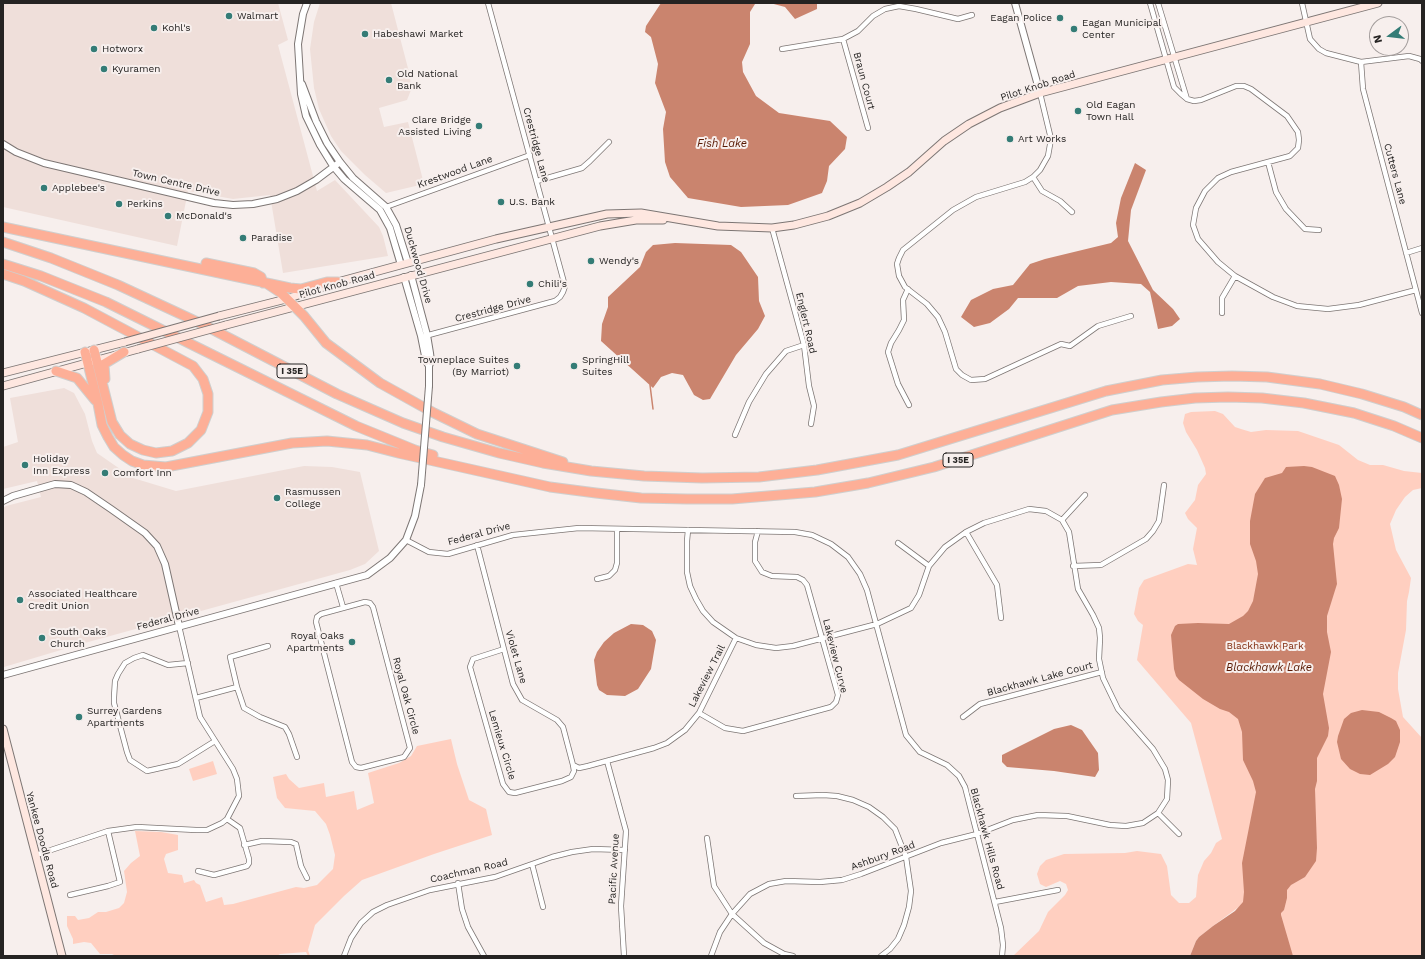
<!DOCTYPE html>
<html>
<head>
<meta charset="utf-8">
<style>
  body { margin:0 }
  #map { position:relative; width:1425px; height:959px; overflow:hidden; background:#f7efed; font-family:"Work Sans",sans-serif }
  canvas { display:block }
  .frame { position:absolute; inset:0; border:4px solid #252322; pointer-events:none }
  .north { position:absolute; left:1369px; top:16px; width:40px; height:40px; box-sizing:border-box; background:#f7efed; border:1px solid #a39d9c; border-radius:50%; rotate:255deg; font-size:11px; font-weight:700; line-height:16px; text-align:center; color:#252322 }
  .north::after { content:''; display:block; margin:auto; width:14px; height:18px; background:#347c76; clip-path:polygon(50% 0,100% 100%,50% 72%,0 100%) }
</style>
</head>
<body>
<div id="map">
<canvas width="1425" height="959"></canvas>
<div class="frame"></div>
<div class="north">N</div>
</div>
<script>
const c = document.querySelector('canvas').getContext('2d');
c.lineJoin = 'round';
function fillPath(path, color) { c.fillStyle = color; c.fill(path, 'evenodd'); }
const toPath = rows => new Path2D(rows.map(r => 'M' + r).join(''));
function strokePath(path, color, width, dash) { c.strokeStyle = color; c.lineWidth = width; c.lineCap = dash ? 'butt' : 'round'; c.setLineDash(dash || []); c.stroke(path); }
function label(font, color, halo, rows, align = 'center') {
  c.font = font + ' "Work Sans",sans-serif'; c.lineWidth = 4; c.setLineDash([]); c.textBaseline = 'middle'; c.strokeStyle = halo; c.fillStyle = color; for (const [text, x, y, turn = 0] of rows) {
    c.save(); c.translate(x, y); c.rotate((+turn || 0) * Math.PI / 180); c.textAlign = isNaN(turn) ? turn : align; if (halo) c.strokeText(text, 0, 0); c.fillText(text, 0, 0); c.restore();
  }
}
fillPath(toPath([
  [3,3,278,3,288,40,278,45,317,191,335,180,379,227,383,236,388,256,283,273,270,195,233,199,188,191,177,246,3,207],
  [320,3,391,3,410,76,411,90,407,100,379,108,384,127,408,122,424,184,386,193,365,175,341,151,331,136,319,109,314,88,310,49,314,22],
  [64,388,74,393,85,414,92,441,97,453,133,478,176,491,304,466,332,467,360,472,379,551,365,564,350,570,81,644,4,667,3,508,6,506,41,497,37,481,3,489,3,447,18,442,10,398]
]), '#efdfda');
fillPath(toPath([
  [1215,411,1223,414,1235,427,1241,429,1251,432,1266,430,1298,431,1339,445,1358,460,1370,465,1383,465,1404,471,1422,473,1422,488,1413,490,1405,497,1396,510,1390,524,1396,550,1411,578,1409,592,1407,601,1406,630,1398,673,1398,689,1403,717,1422,738,1422,956,1254,956,1240,906,1213,926,1199,937,1196,941,1190,956,1013,956,1039,931,1048,912,1065,895,1068,890,1066,884,1060,881,1046,887,1040,884,1037,874,1040,866,1046,860,1064,854,1125,853,1137,851,1161,854,1167,866,1171,895,1179,903,1189,903,1196,897,1198,875,1204,861,1211,853,1216,843,1222,839,1191,723,1137,660,1143,625,1138,621,1134,614,1139,588,1144,580,1188,564,1197,565,1193,549,1197,528,1188,519,1185,513,1195,500,1198,485,1206,474,1205,468,1197,450,1186,432,1183,423,1185,414,1191,412],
  [451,739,457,764,469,800,486,809,492,835,434,854,362,880,344,896,315,925,308,950,310,956,308,956,306,952,280,954,277,956,116,956,112,954,100,954,91,943,84,942,73,944,73,939,67,926,67,916,75,916,78,920,89,918,98,912,106,912,119,908,124,903,127,892,124,871,131,863,140,856,135,831,161,832,178,835,178,850,166,854,164,859,168,873,182,875,184,883,194,880,196,883,200,885,206,902,222,897,224,905,233,904,296,887,304,888,317,885,333,869,335,855,330,835,326,824,315,811,285,808,277,798,273,777,286,774,289,779,299,788,324,783,326,797,354,791,357,810,374,803,368,773,399,763,411,756,417,746],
  [213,761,217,774,193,781,189,769]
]), '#ffcfc0');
fillPath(toPath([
  [661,3,817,3,817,9,795,19,785,7,770,3,755,4,750,12,750,44,742,62,743,72,756,96,779,113,830,121,847,137,845,149,829,166,827,181,822,193,788,205,741,207,688,198,670,177,665,162,663,129,666,112,655,83,658,64,651,37,645,32,646,26],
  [1135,163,1146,170,1131,210,1128,241,1153,290,1173,309,1180,319,1172,326,1158,329,1150,292,1141,284,1111,282,1078,286,1057,298,1018,298,1009,309,990,323,974,327,961,317,971,300,993,289,1013,285,1030,264,1045,259,1111,243,1118,237,1116,223,1121,198],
  [675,243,731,245,741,252,758,277,759,301,765,316,758,329,736,355,710,399,703,400,694,395,683,375,672,373,661,377,653,388,601,341,602,324,608,307,608,297,640,267,646,252,653,245],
  [1304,466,1312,467,1335,476,1339,485,1342,499,1339,528,1334,538,1333,544,1337,584,1327,616,1327,632,1331,652,1323,694,1329,728,1328,736,1317,758,1317,781,1315,789,1317,848,1316,861,1305,877,1291,885,1287,890,1287,898,1284,910,1281,913,1281,915,1293,956,1190,956,1196,941,1199,937,1213,926,1235,911,1243,902,1244,892,1242,863,1256,792,1253,781,1243,760,1242,732,1238,719,1229,712,1220,709,1203,699,1179,680,1176,676,1174,669,1171,635,1175,626,1178,624,1198,623,1229,624,1243,616,1248,611,1253,601,1258,574,1256,561,1250,544,1250,521,1255,494,1265,478,1282,473,1286,467],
  [631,624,643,625,652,631,656,640,651,669,638,689,625,696,607,695,599,690,597,685,594,660,597,652,604,642,614,633],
  [1362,710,1379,712,1391,718,1396,721,1400,730,1400,742,1395,757,1388,764,1370,775,1360,774,1350,769,1341,759,1337,742,1338,736,1344,719,1351,713],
  [1071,725,1082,730,1098,753,1099,770,1095,777,1054,771,1007,767,1002,762,1002,755,1054,729]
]), '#ca846e');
strokePath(toPath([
  [650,385,653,409]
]), '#ca846e', 1.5);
const minor = toPath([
  [1150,3,1174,87,1181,94,1187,99,1194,101,1201,100,1236,86,1244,86,1251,89,1287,116,1298,132,1299,140,1298,148,1290,156,1231,172,1218,178,1205,191,1196,208,1193,225,1198,239,1218,262,1235,276,1273,297,1297,306,1328,309,1359,305,1416,290],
  [1158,3,1187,99],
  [1302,3,1310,39,1319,49,1326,53,1361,62,1409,56,1420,59,1422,61],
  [843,39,868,128],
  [782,49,843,39,858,31,873,16,885,9,899,6,916,9,958,19,972,15],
  [1361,62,1363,89,1422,313],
  [1040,93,1051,139,1048,156,1040,170,1033,177,1025,182,976,197,953,210,903,250,899,258,897,264,899,276,905,287,927,304,938,317,945,332,956,369,962,375,971,380,985,379,1061,344,1070,346,1098,326,1131,316],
  [1268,162,1276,192,1286,209,1305,229,1319,230],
  [1033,177,1042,191,1060,201,1072,212],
  [537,181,582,168,590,161,609,142],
  [386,207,530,155],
  [772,228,804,345,809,386,814,406,811,424],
  [1406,253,1422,248],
  [908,289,903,300,904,320,899,330,891,343,888,352,898,384,909,405],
  [1222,313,1222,298,1235,276],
  [425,336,555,301,560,297,563,292,565,286,488,3],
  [735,435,749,402,766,374,786,351,804,345],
  [1062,520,1085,495],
  [688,530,687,541,687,572,690,586,696,599,703,611,713,622,736,638,756,645,776,648,793,646,877,624,911,608,919,595,929,566,945,547,966,532,984,523,1029,509,1046,511,1062,520,1069,532,1078,589,1093,615,1099,628,1100,638,1099,659,1103,678,1118,709,1153,749,1165,769,1168,780,1167,799,1158,813,1143,823,1126,826,1110,825,1067,816,1038,815,1013,820,977,834,941,843,861,874,842,880,820,882,786,881,769,884,750,894,732,914,720,932,711,956],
  [966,532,997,585,1001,618],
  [406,540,429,552,448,554,513,535,579,528,795,532,812,535,831,544,848,557,860,574,867,590,906,735,920,752,947,765,959,776,965,787,1001,928,1003,945,1002,956],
  [898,543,929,566],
  [477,545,513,684,522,700,557,720,563,727,573,765,579,768,588,766,654,748,667,743,685,730,699,713,736,638],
  [1073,566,1101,565,1146,539,1153,531,1159,521,1164,485],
  [597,579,609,576,615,570,617,563,617,530],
  [336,583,343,607],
  [365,602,370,603,373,607,410,748,404,757,361,768,356,767,352,762,316,622,317,617,321,614,365,602],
  [268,646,230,657,237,687,244,708,260,717,285,727,289,734,297,757],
  [504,649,473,659,470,667,503,784,509,792,515,793,562,781,571,777,574,771,573,765],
  [188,663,168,665,143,655,134,658,125,663,118,674,115,681,114,697,114,703,127,752,130,760,147,771,178,764,215,741],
  [196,698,237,687],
  [699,713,725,728,743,731,831,707,836,702,838,695,807,585,803,580,797,577,772,576,762,572,755,561,755,542,758,531],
  [963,717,980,704,1102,672],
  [607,761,626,831,621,906,624,956],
  [796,796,823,795,837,796,853,800,869,807,883,817,895,829,906,857,911,891,909,907,904,925,898,939,890,949,881,956],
  [1158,813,1179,834],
  [707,838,714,886,732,914,764,943,784,954,793,956],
  [244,845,262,841,291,842,296,844,301,866,307,878],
  [36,855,108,831,137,827,196,830,207,830,222,823,227,819,239,796,237,779,233,769,200,717,179,626],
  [532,864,543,907],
  [198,871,214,875,247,866,249,863,249,859,240,828,227,819],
  [458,883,462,909,468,927,484,956],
  [70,895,108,886,120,882,108,831],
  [995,902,1058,890],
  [344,956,351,938,361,923,373,912,387,905,430,890,495,877,552,857,572,852,593,849,625,850]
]);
const tertiary = toPath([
  [307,3,303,14,298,44,301,94,306,116,320,145,333,166,344,179,380,210,390,228,401,265],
  [1015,3,1040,93],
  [302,84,316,121,327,143,340,162,353,178,386,207,396,225,408,263],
  [3,144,16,152,44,163,214,203,233,205,253,204,277,199,297,191,316,180,340,162],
  [411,275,427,335,430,353,431,361,429,366,429,386],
  [404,277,421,336,426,361,429,366],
  [3,501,13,496,55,484,71,485,86,492,111,509,145,533,157,546,165,564,179,626],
  [3,675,367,575,390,558,406,540,415,516,421,485]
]);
const secondary = toPath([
  [334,283,496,239,607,214,641,213,718,226,772,228,794,225,828,216,860,203,887,187,909,172,944,141,969,124,1000,108,1040,93,1378,3],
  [219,316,286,299,321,288],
  [226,325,600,226,636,220,663,220],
  [3,373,125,342],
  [3,386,138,349],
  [3,729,62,956]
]);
const motorway = toPath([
  [3,227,290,288,301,289,327,282,338,282],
  [3,242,51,258,118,285,204,325,337,394,403,423,443,437,499,453,543,463,591,471,644,476,702,478,759,477,817,470,898,455,1106,391,1162,380,1197,377,1232,376,1267,377,1320,384,1362,394,1404,407,1422,415],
  [206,263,254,273,261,277,263,283],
  [3,264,41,276,106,302,356,426,415,450,433,455],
  [3,274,24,281,84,308,193,366,203,379,208,394,208,412,201,430,188,443,172,451,156,453,143,450,130,444,120,435,112,422,94,350],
  [266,283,281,293,304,316,326,343,380,383,434,413,477,434,563,462],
  [85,352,98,404,102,425,108,437,114,447,123,455,132,461,143,465,166,467,292,443,327,441,367,445,398,453,550,487,596,493,641,498,687,499,732,499,815,492,868,483,934,467,1112,410,1161,402,1195,398,1228,397,1262,398,1304,403,1354,413,1394,426,1422,438],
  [56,371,77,378,95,400],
  [105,379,104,364,124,352]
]);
strokePath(minor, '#7d7674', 6);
strokePath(tertiary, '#7d7674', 8);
strokePath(secondary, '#7d7674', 9);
strokePath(motorway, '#cfcfce', 11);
strokePath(minor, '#fff', 4.5);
strokePath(tertiary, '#fff', 6);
strokePath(secondary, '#fee7e0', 7);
strokePath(motorway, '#fdaf97', 9);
const tertiaryBridge = toPath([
  [421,485,429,386]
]);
const secondaryBridge = toPath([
  [125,342,219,316],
  [138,349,226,325]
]);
strokePath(tertiaryBridge, '#7d7674', 8, []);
strokePath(secondaryBridge, '#7d7674', 9, []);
strokePath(tertiaryBridge, '#fff', 6);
strokePath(secondaryBridge, '#fee7e0', 7);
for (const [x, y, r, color] of [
  [229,16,4,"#347c76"],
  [1060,18,4,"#347c76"],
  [154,28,4,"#347c76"],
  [1074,29,4,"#347c76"],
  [365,34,4,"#347c76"],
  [94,49,4,"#347c76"],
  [104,69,4,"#347c76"],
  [389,80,4,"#347c76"],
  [1078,111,4,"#347c76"],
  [479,126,4,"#347c76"],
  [1010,139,4,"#347c76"],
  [44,188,4,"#347c76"],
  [501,202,4,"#347c76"],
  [119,204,4,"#347c76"],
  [168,216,4,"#347c76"],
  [243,238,4,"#347c76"],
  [591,261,4,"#347c76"],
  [530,284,4,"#347c76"],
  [517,366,4,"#347c76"],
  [574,366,4,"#347c76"],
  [25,465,4,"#347c76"],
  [105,473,4,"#347c76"],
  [277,498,4,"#347c76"],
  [20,600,4,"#347c76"],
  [42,638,4,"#347c76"],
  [352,642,4,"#347c76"],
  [79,717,4,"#347c76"]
]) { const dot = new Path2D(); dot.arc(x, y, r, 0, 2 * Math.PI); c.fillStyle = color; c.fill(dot); strokePath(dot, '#f7efed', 1.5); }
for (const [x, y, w] of [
  [292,371,30],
  [958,460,30]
]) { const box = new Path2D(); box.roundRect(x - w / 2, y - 7, w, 14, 3); c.fillStyle = '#f7efed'; c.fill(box); strokePath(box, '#252322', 1); }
label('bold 9px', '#252322', null, [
  ["I 35E",292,371],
  ["I 35E",958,460]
]);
label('10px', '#252322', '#f7efed', [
  ["Walmart",237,16],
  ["Eagan Police",1052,18,"right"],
  ["Eagan Municipal",1082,23],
  ["Center",1082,35],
  ["Kohl's",162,28],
  ["Habeshawi Market",373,34],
  ["Hotworx",102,49],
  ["Kyuramen",112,69],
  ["Old National",397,74],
  ["Bank",397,86],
  ["Old Eagan",1086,105],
  ["Town Hall",1086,117],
  ["Clare Bridge",471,120,"right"],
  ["Assisted Living",471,132,"right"],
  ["Art Works",1018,139],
  ["Applebee's",52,188],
  ["U.S. Bank",509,202],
  ["Perkins",127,204],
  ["McDonald's",176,216],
  ["Paradise",251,238],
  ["Wendy's",599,261],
  ["Chili's",538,284],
  ["Towneplace Suites",509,360,"right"],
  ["(By Marriot)",509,372,"right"],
  ["SpringHill",582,360],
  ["Suites",582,372],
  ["Holiday",33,459],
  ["Inn Express",33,471],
  ["Comfort Inn",113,473],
  ["Rasmussen",285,492],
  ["College",285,504],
  ["Associated Healthcare",28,594],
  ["Credit Union",28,606],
  ["South Oaks",50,632],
  ["Church",50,644],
  ["Royal Oaks",344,636,"right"],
  ["Apartments",344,648,"right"],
  ["Surrey Gardens",87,711],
  ["Apartments",87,723]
], 'left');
label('10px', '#252322', '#f7efed', [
  ["Braun Court",864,81,75],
  ["Pilot Knob Road",1038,86,-18],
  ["Crestridge Lane",536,145,75],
  ["Krestwood Lane",455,172,-20],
  ["Cutters Lane",1395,174,75],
  ["Town Centre Drive",176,183,13],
  ["Duckwood Drive",418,265,74],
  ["Pilot Knob Road",337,285,-15],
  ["Crestridge Drive",493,309,-15],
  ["Englert Road",806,323,77],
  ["Federal Drive",479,534,-15],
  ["Federal Drive",168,619,-15],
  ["Lakeview Curve",835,656,76],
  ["Violet Lane",516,657,74],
  ["Lakeview Trail",707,676,-63],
  ["Blackhawk Lake Court",1040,679,-15],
  ["Royal Oak Circle",406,696,75],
  ["Lemieux Circle",502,745,73],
  ["Blackhawk Hills Road",987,839,75],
  ["Yankee Doodle Road",42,840,75],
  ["Ashbury Road",883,856,-20],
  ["Pacific Avenue",614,869,-87],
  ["Coachman Road",469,871,-13]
]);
label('10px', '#802c0f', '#f7efed', [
  ["Blackhawk Park",1265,646]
]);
label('italic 11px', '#581903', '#f7efed', [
  ["Fish Lake",722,144],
  ["Blackhawk Lake",1269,668]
]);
</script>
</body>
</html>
